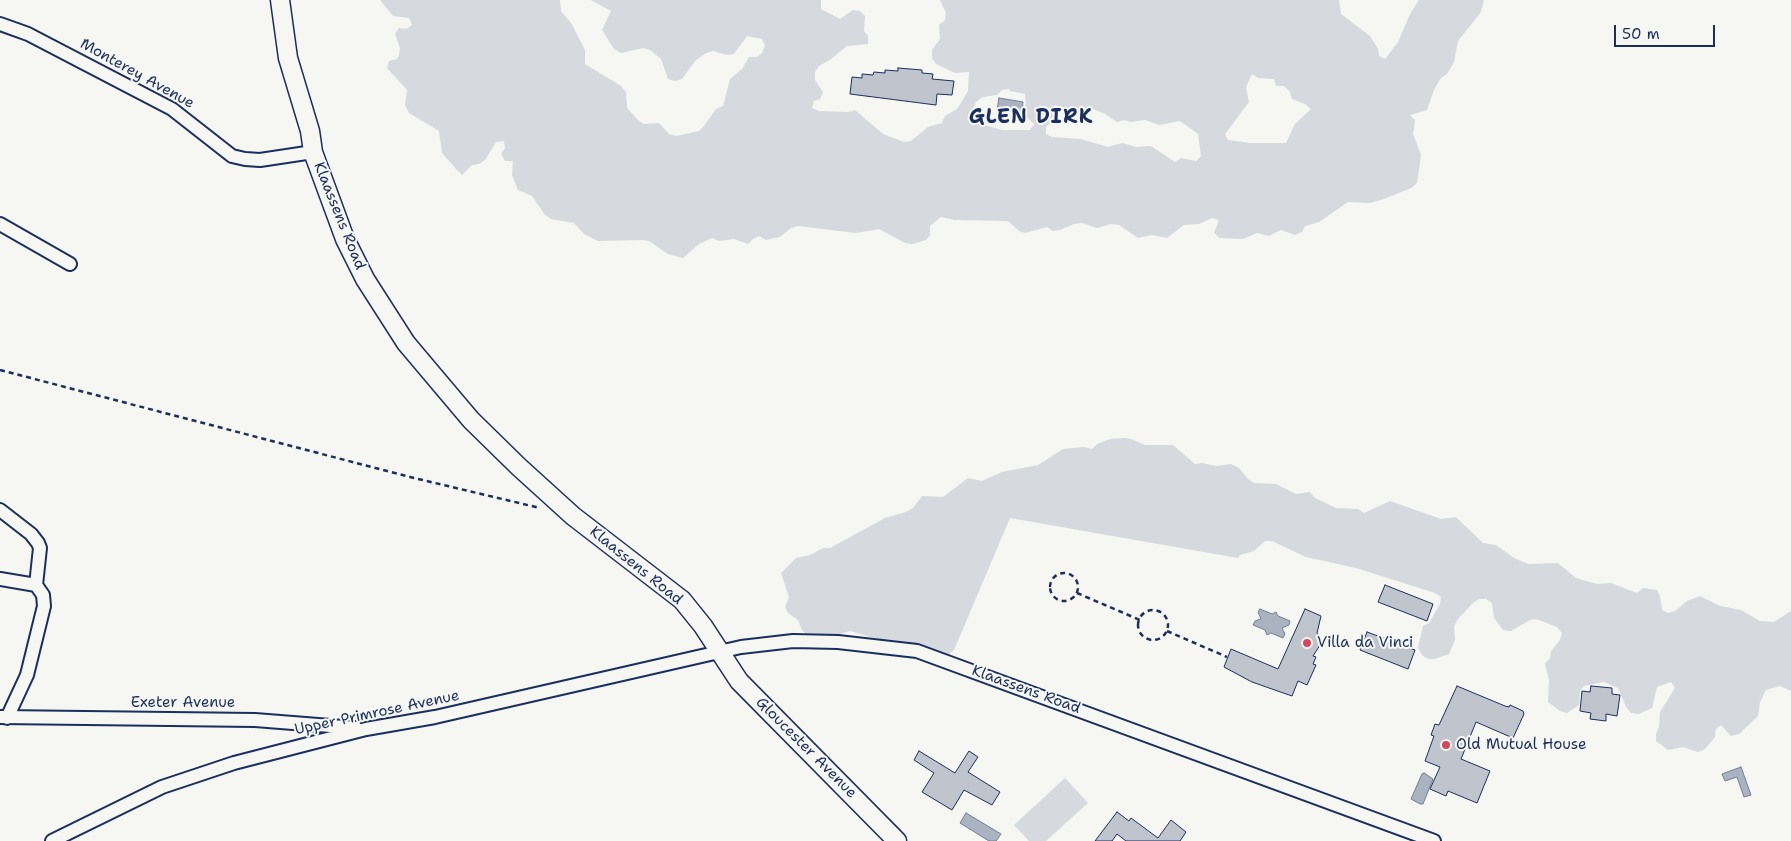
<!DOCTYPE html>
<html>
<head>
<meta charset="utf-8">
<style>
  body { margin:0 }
  #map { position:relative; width:1791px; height:841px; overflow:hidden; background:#f6f6f2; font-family:"Shantell Sans",sans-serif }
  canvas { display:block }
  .scale { position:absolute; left:1614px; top:25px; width:101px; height:22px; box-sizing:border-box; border:2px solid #1b2f5e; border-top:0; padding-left:6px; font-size:15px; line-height:18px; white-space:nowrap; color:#1b2f5e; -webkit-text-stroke:4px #f6f6f2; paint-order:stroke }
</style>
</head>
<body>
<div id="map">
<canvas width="1791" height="841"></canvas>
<div class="scale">50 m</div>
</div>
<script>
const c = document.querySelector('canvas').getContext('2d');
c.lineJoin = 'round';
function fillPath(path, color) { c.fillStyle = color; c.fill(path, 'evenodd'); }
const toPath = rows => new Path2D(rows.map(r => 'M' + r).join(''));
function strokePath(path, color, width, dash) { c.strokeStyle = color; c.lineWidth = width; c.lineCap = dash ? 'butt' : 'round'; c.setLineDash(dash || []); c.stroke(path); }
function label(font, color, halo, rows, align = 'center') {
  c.font = font + ' "Shantell Sans",sans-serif'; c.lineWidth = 4; c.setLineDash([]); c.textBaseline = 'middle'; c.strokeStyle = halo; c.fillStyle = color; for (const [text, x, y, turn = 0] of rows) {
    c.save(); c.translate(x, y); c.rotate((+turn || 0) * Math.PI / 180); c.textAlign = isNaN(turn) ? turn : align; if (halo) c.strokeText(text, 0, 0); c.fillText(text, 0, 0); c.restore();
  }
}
fillPath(toPath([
  [380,0,560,0,561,11,571,23,585,50,585,64,621,86,626,92,627,108,638,120,644,124,659,123,669,134,676,136,699,131,704,126,716,109,723,106,730,79,742,69,749,57,757,57,762,53,765,46,762,39,747,36,734,54,727,55,713,51,706,53,695,61,682,79,675,81,668,79,661,59,650,50,643,48,621,53,614,49,602,30,611,11,591,0,821,0,821,9,840,19,853,10,860,11,865,16,864,31,868,36,868,44,847,46,831,59,819,66,815,72,815,80,823,92,820,99,814,101,812,108,819,111,848,112,855,110,883,134,904,142,911,141,928,127,942,123,945,116,957,109,968,91,969,72,955,73,936,64,932,58,932,50,940,39,939,25,945,20,946,13,940,0,1339,0,1341,14,1370,36,1378,49,1379,56,1385,59,1398,42,1410,14,1419,0,1484,0,1481,12,1458,41,1454,62,1447,74,1441,78,1434,90,1427,110,1410,115,1415,120,1413,134,1421,155,1417,183,1411,188,1384,199,1370,203,1348,202,1319,222,1305,226,1302,232,1295,235,1281,230,1269,236,1257,233,1243,239,1220,238,1214,233,1219,220,1212,218,1199,224,1184,225,1167,238,1152,235,1138,238,1119,225,1111,224,1097,228,1082,223,1074,224,1060,230,1053,231,1047,227,1025,233,1019,231,1008,221,955,220,941,217,930,226,930,235,926,240,912,244,905,243,879,229,856,233,798,226,791,228,780,237,766,240,759,236,753,239,748,244,734,239,719,241,712,238,699,244,683,258,668,254,649,241,642,240,598,241,584,234,574,223,551,219,545,215,532,196,518,190,512,175,513,161,505,161,501,154,505,148,504,141,496,142,485,160,479,164,472,165,462,175,457,170,442,153,439,131,409,113,405,105,407,90,387,68,389,61,397,59,399,55,400,48,395,34,399,28,406,29,412,25,409,18,393,16],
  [1252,74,1258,78,1274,79,1276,86,1284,86,1290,92,1292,99,1305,104,1311,109,1295,124,1286,143,1250,143,1228,140,1225,134,1249,102,1246,87],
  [1009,89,1010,91,1025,94,1026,108,1023,114,1034,124,1030,130,1002,130,974,122,971,115,976,102,983,97,997,95,1002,90],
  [1055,105,1077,112,1091,108,1105,114,1117,122,1124,120,1131,122,1145,120,1159,125,1180,121,1198,134,1201,156,1196,161,1181,158,1175,162,1151,146,1136,147,1122,143,1108,147,1081,139,1052,137,1046,134,1046,127,1051,122],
  [1124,438,1131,439,1145,445,1173,445,1195,464,1202,463,1216,466,1231,464,1239,468,1248,479,1254,483,1276,484,1296,494,1310,492,1315,498,1336,508,1358,509,1364,513,1390,501,1441,519,1456,517,1483,543,1496,545,1514,558,1528,564,1558,563,1576,578,1597,584,1611,583,1637,593,1643,588,1657,590,1660,596,1662,610,1668,613,1675,611,1687,601,1700,596,1720,606,1741,610,1760,621,1774,622,1791,611,1791,691,1780,686,1766,690,1760,702,1758,716,1739,734,1731,736,1721,725,1716,729,1715,737,1705,749,1698,752,1683,747,1668,750,1656,741,1656,734,1659,727,1660,712,1675,688,1671,682,1657,687,1652,708,1639,714,1631,713,1626,707,1618,688,1604,682,1584,686,1580,691,1579,705,1567,713,1560,711,1548,702,1549,680,1545,664,1550,658,1551,651,1560,640,1562,633,1557,627,1536,619,1530,620,1511,631,1503,630,1494,618,1492,603,1486,599,1479,599,1473,603,1458,619,1454,626,1455,640,1449,654,1435,659,1428,659,1422,655,1418,648,1423,626,1429,623,1440,604,1441,597,1435,593,1356,568,1306,557,1272,541,1265,541,1254,551,1240,555,1238,558,1010,518,954,650,948,655,888,642,850,631,826,638,807,635,802,630,798,620,788,613,785,607,789,597,781,573,796,558,810,555,823,548,830,548,885,518,906,512,913,508,922,496,943,497,968,478,982,481,1002,472,1038,465,1063,449,1084,447,1092,449,1097,444,1110,439],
  [1065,778,1088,803,1046,841,1029,841,1014,825]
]), '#d6d9dd');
const water = toPath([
  [999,98,1023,102,1022,113,997,110,999,98],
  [1260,609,1272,614,1276,612,1278,616,1290,621,1289,625,1282,628,1285,634,1283,638,1271,633,1267,635,1265,630,1253,625,1255,621,1261,619,1258,612,1260,609],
  [1741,767,1751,795,1744,797,1737,777,1725,781,1722,774,1741,767],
  [1424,773,1433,779,1423,804,1420,804,1411,799,1422,774,1424,773],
  [966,813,1001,834,996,841,989,841,960,823,966,813]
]);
fillPath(water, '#abb2c0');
strokePath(water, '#717e99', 1);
const building = toPath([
  [898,68,922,70,922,73,933,74,932,79,954,81,952,95,937,94,936,105,850,94,852,77,862,78,862,74,873,75,874,72,885,73,885,70,898,71,898,68],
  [1385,585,1433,604,1427,621,1378,602,1385,585],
  [1305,609,1321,616,1317,633,1322,642,1313,656,1316,657,1313,664,1316,665,1307,685,1298,681,1292,696,1252,682,1224,667,1231,649,1278,669,1305,609],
  [1367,632,1415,650,1408,669,1360,650,1367,632],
  [1457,686,1505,706,1509,707,1510,705,1523,711,1524,714,1513,738,1476,722,1461,759,1490,771,1477,803,1448,791,1446,796,1430,789,1440,767,1425,761,1434,736,1431,735,1435,724,1439,725,1457,686],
  [1591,686,1612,688,1612,694,1620,695,1617,716,1606,714,1606,721,1590,719,1591,713,1580,711,1582,691,1590,692,1591,686],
  [919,751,955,773,969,751,978,757,968,772,1000,792,992,805,964,790,952,810,922,792,934,773,914,760,919,751],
  [1117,812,1129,821,1131,818,1158,838,1171,820,1186,832,1180,841,1126,841,1117,834,1112,841,1095,841,1117,812]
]);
fillPath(building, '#c0c4cd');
strokePath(building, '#1b2f5e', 1);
const street = toPath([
  [0,24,28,34,172,109,232,156,245,159,260,160,313,152],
  [0,224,70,264],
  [0,510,31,534,38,543,40,548,36,585],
  [0,579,36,585,43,595,44,606,27,675,7,718],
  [0,717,255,720,356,728],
  [52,841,162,787,234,763,366,729,435,717,741,647,793,641,838,642,917,651,1434,841]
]);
const secondary = toPath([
  [280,0,288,58,310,131,313,152,345,239,365,279,406,343,471,420,519,467,573,516,682,600,703,626,739,681,897,841]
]);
strokePath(street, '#1b2f5e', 16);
strokePath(secondary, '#1b2f5e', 21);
strokePath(toPath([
  [0,370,410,477,540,508],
  '1050 587a14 14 0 1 1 28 0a14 14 0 1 1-28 0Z',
  [1077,593,1140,620],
  '1138 625a15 15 0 1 1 30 0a15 15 0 1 1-30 0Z',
  [1167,631,1227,657]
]), '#1b2f5e', 2.5, [5, 4]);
strokePath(street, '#f6f6f2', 12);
strokePath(secondary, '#f6f6f2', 18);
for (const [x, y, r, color] of [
  [1307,643,5,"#d1495b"],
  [1446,745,5,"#d1495b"]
]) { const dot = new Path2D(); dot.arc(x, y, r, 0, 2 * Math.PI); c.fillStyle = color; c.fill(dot); strokePath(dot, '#f6f6f2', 2); }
label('15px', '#1b2f5e', '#f6f6f2', [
  ["Monterey Avenue",137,74,29],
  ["Klaassens Road",339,216,68],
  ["Klaassens Road",636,566,39],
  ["Klaassens Road",1026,690,20],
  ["Exeter Avenue",183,703],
  ["Upper Primrose Avenue",377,713,-12],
  ["Gloucester Avenue",806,748,45]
]);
label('15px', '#1b2f5e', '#f6f6f2', [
  ["Villa da Vinci",1317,643],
  ["Old Mutual House",1456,745]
], 'left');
c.letterSpacing = '1px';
label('bold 20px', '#1b2f5e', '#f6f6f2', [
  ["GLEN DIRK",1031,118]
]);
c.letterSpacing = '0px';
</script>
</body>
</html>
